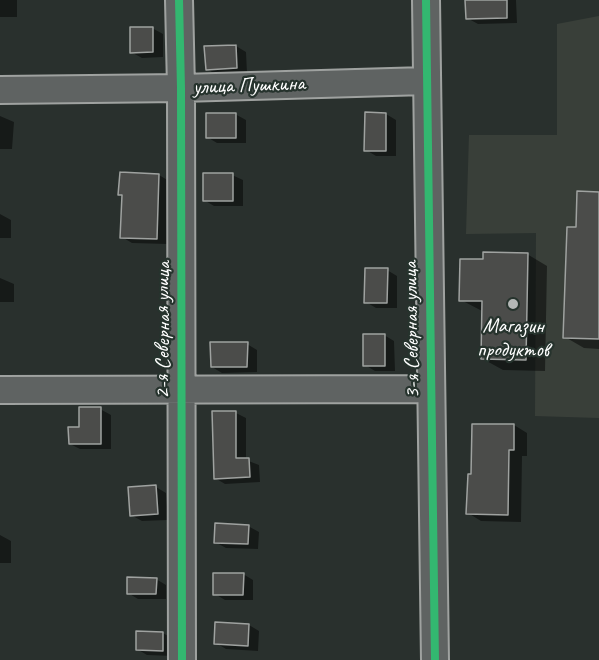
<!DOCTYPE html>
<html>
<head>
<meta charset="utf-8">
<style>
  body { margin:0 }
  canvas { display:block; background:#29302d }
</style>
</head>
<body>
<canvas width="599" height="660"></canvas>
<script>
const c = document.querySelector('canvas').getContext('2d');
c.lineJoin = 'round';
function fillPath(path, color) { c.fillStyle = color; c.fill(path, 'evenodd'); }
const toPath = rows => new Path2D(rows.map(r => 'M' + r).join(''));
function strokePath(path, color, width, dash) { c.strokeStyle = color; c.lineWidth = width; c.lineCap = dash ? 'butt' : 'round'; c.setLineDash(dash || []); c.stroke(path); }
function label(font, color, halo, rows, align = 'center') {
  c.font = font + ' Caveat,sans-serif'; c.lineWidth = 4.5; c.setLineDash([]); c.textBaseline = 'middle'; c.strokeStyle = halo; c.fillStyle = color; for (const [text, x, y, turn = 0] of rows) {
    c.save(); c.translate(x, y); c.rotate((+turn || 0) * Math.PI / 180); c.textAlign = isNaN(turn) ? turn : align; if (halo) c.strokeText(text, 0, 0); c.fillText(text, 0, 0); c.restore();
  }
}
fillPath(toPath([
  [599,16,599,418,535,416,536,233,466,234,469,135,557,135,557,24]
]), '#393f39');
fillPath(toPath([
  [0,0,17,0,17,17,0,17],
  [467,0,516,0,517,23,478,24,467,18],
  [152,28,163,34,163,57,142,58,131,52],
  [236,46,246,52,247,73,217,75,207,69],
  [235,114,246,120,246,143,217,143,207,137],
  [366,114,386,114,396,120,396,156,376,156,366,150],
  [0,116,14,122,12,149,0,149],
  [159,175,169,181,167,244,132,243,122,237,123,196,120,194],
  [232,175,243,180,243,206,214,206,204,200],
  [599,193,599,349,584,348,565,337,577,229],
  [0,214,11,220,11,238,0,238],
  [527,254,547,266,545,371,503,370,483,359,484,312,461,300,484,261],
  [387,270,397,276,397,308,376,308,366,302],
  [0,278,14,284,14,302,0,302],
  [384,335,394,341,395,371,375,371,365,365],
  [247,344,257,350,257,372,222,373,212,367],
  [100,409,111,415,111,449,80,449,70,444],
  [213,412,236,413,246,418,246,460,259,465,260,482,225,484,215,478],
  [514,425,527,433,527,456,522,456,521,522,481,521,468,513,473,475],
  [156,487,166,493,168,520,142,521,131,515],
  [248,526,259,532,258,549,226,548,215,542],
  [0,535,11,541,11,563,0,563],
  [243,574,253,580,253,600,225,600,215,594],
  [156,579,166,585,166,599,138,599,128,593],
  [249,625,259,631,258,651,226,649,216,643],
  [163,633,173,639,173,656,147,655,137,649]
]), '#0007');
const building = toPath([
  [465,0,507,0,507,18,466,19,465,0],
  [130,27,153,27,153,52,130,53,130,27],
  [236,45,237,68,206,70,204,46,236,45],
  [365,112,386,113,386,151,364,151,365,112],
  [206,113,236,113,236,138,206,138,206,113],
  [120,172,159,174,157,239,120,238,122,195,118,195,120,172],
  [203,173,233,173,233,201,203,201,203,173],
  [577,191,599,192,599,339,563,338,567,227,576,227,577,191],
  [483,252,528,253,526,360,481,359,482,301,459,301,460,259,483,259,483,252],
  [365,268,388,268,387,303,364,303,365,268],
  [363,334,385,334,385,366,363,366,363,334],
  [210,342,248,342,247,367,211,367,210,342],
  [79,407,101,407,101,444,69,444,68,427,79,427,79,407],
  [212,411,236,411,236,458,249,458,250,477,214,479,212,411],
  [472,424,514,424,514,450,509,450,508,515,466,514,468,474,471,474,472,424],
  [156,485,158,514,130,516,128,487,156,485],
  [215,523,249,525,248,544,214,543,215,523],
  [213,573,244,573,243,595,213,595,213,573],
  [127,577,157,578,156,594,127,594,127,577],
  [215,622,249,624,248,646,214,644,215,622],
  [136,631,163,632,163,651,136,650,136,631]
]);
fillPath(building, '#4b4c4a');
strokePath(building, '#9fa2a0', 1.5);
const minor = toPath([
  [179,0,181,88,182,660],
  [426,0,435,660],
  [0,90,181,88,426,81],
  [0,390,431,389]
]);
strokePath(minor, '#9fa2a0', 30);
strokePath(minor, '#5f6362', 26);
strokePath(toPath([
  [179,0,181,88,182,660],
  [426,0,435,660]
]), '#33b770', 8);
for (const [x, y, r, color] of [
  [513,304,6,"#b4b7b6"]
]) { const dot = new Path2D(); dot.arc(x, y, r, 0, 2 * Math.PI); c.fillStyle = color; c.fill(dot); strokePath(dot, '#26332d', 2); }
label('21px', '#fff', '#26332d', [
  ["улица Пушкина",249,86,-2],
  ["2-я Северная улица",163,330,-90],
  ["3-я Северная улица",412,330,-91]
]);
label('21px', '#fff', '#26332d', [
  ["Магазин",513,326],
  ["продуктов",513,350]
]);
</script>
</body>
</html>
